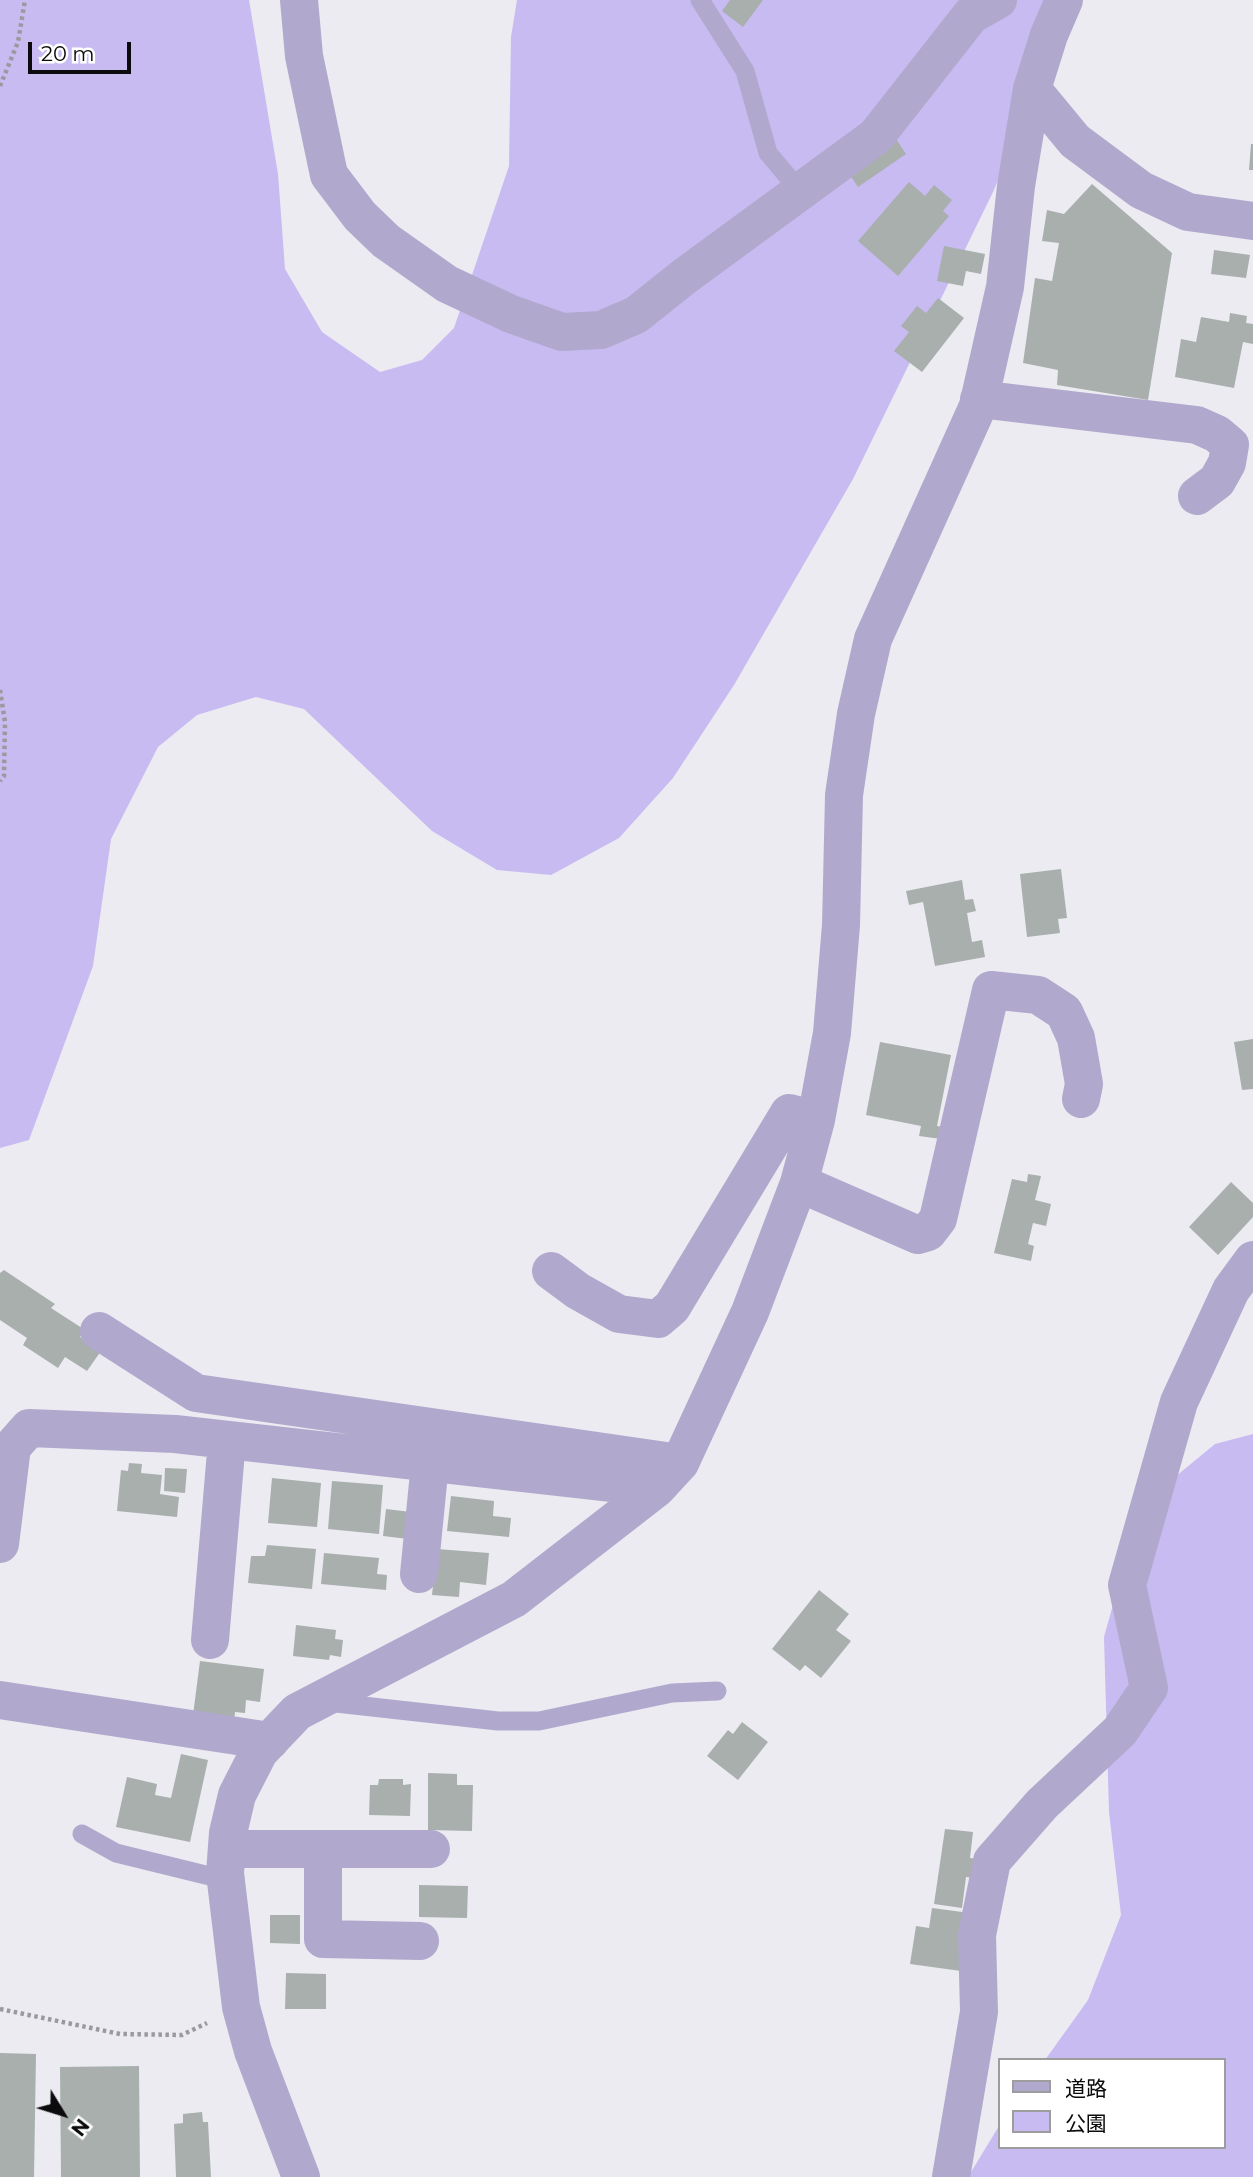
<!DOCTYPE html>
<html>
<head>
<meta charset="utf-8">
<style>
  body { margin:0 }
  #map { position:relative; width:1253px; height:2177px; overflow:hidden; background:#ecebf2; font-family:Montserrat,"Noto Sans JP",sans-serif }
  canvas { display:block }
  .legend { position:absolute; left:998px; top:2058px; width:228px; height:91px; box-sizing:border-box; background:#fff; border:2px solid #9d9d9e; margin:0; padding:9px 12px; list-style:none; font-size:21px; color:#0b0b0d }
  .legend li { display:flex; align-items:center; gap:14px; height:35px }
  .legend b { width:35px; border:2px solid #9d9d9e }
  .north { position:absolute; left:28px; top:2079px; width:70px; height:70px; -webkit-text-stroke:5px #fff; paint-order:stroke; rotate:128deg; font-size:19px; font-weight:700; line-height:28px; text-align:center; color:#0b0b0d }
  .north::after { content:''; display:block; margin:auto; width:24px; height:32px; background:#0b0b0d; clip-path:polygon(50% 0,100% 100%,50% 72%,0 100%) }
  .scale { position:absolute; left:28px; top:42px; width:103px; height:32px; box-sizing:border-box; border:4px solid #0b0b0d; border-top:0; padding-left:9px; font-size:21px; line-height:24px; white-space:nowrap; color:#0b0b0d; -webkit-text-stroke:5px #fff; paint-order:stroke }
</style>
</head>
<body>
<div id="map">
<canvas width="1253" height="2177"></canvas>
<ul class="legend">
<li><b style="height:9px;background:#b1a9cd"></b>道路</li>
<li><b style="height:19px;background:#c7bbf1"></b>公園</li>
</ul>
<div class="north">N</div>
<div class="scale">20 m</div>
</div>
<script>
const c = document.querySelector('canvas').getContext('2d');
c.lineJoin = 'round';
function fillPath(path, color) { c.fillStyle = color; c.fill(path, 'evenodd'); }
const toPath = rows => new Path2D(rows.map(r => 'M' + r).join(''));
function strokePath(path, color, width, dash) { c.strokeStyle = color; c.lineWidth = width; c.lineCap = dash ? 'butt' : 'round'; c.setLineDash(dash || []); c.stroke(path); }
fillPath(toPath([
  [0,0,249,0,278,174,285,269,322,332,380,372,422,360,454,328,509,166,511,37,517,0,1074,0,993,192,853,479,734,685,673,778,619,838,551,875,497,870,432,831,304,709,256,697,197,715,158,747,111,839,93,966,29,1140,0,1148],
  [1253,1434,1253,2177,968,2177,999,2126,999,2147,1223,2147,1223,2060,1045,2060,1088,2000,1121,1915,1109,1812,1104,1637,1141,1505,1215,1444]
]), '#c7bbf1');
fillPath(toPath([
  [730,0,763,0,743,27,722,11],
  [896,139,906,154,858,187,848,172],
  [1251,144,1253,144,1253,170,1249,170],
  [909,182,925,196,934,185,952,200,943,211,949,216,898,276,858,241],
  [1092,184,1172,253,1148,400,1057,385,1058,370,1023,363,1035,278,1052,281,1059,243,1042,241,1047,210,1064,214],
  [944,246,985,254,981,274,966,271,963,286,937,281],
  [1214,250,1250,255,1246,278,1211,274],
  [938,298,964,318,922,372,894,351,909,332,901,326,917,306,926,313],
  [1230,313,1247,316,1246,323,1253,324,1253,344,1243,342,1234,388,1175,377,1181,339,1196,342,1201,317,1229,322],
  [1061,869,1067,918,1058,919,1060,933,1027,937,1020,874],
  [962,880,965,900,973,899,976,911,967,913,972,942,982,940,985,957,935,966,923,902,909,905,906,891],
  [1253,1039,1253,1089,1242,1090,1234,1042],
  [880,1042,951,1055,937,1126,943,1127,941,1139,919,1136,921,1126,866,1115],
  [1028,1174,1041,1176,1035,1200,1051,1204,1046,1226,1033,1223,1028,1244,1034,1246,1031,1261,994,1253,1012,1179,1027,1182],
  [1231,1182,1253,1203,1253,1217,1218,1255,1189,1227],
  [4,1270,55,1304,51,1308,85,1330,80,1337,101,1351,87,1371,65,1357,58,1368,23,1345,27,1338,0,1320,0,1273],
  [129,1463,142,1464,141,1473,162,1475,160,1494,179,1497,177,1517,117,1511,121,1470,128,1471],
  [165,1468,187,1469,185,1493,164,1491],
  [272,1478,321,1483,317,1527,268,1523],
  [332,1481,383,1485,379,1534,328,1529],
  [451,1496,494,1501,493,1516,511,1518,509,1537,447,1531],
  [386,1509,411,1512,408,1539,383,1536],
  [267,1545,316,1549,312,1589,248,1583,251,1556,265,1556],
  [437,1549,489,1553,486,1585,460,1582,459,1597,432,1595],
  [324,1553,379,1558,377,1574,387,1575,386,1590,321,1584],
  [819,1590,849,1614,836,1630,851,1641,821,1678,805,1665,800,1671,772,1649],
  [296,1625,336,1630,335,1639,343,1640,341,1657,330,1655,329,1660,293,1656],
  [200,1661,264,1669,260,1702,246,1700,245,1713,235,1712,234,1720,193,1715],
  [742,1722,768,1742,738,1780,707,1756,728,1730,733,1734],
  [181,1754,208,1760,190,1842,116,1827,127,1777,157,1784,155,1795,171,1798],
  [428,1773,457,1774,457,1785,473,1785,472,1831,428,1830],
  [379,1779,403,1779,403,1785,411,1784,410,1816,369,1815,370,1785,378,1785],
  [945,1829,973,1832,970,1858,976,1859,974,1878,966,1877,962,1908,934,1904],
  [419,1885,468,1886,467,1918,419,1917],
  [932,1908,970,1913,961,1971,910,1964,916,1926,929,1928],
  [270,1915,300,1915,300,1944,270,1943],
  [286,1973,326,1974,326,2009,285,2009],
  [0,2053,36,2054,34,2177,0,2177],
  [139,2066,140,2177,61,2177,60,2067],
  [202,2112,203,2122,208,2122,211,2177,176,2177,174,2124,183,2123,183,2114]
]), '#a8afac');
strokePath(toPath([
  [0,86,18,42,25,0],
  [0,690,5,722,4,776,0,781],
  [0,2009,120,2034,182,2035,207,2023]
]), '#9a999e', 4.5, [3.5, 3.5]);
strokePath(toPath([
  [700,0,745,71,768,153,800,191],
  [327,1702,498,1721,539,1721,672,1693,717,1691],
  [82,1834,116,1853,226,1880]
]), '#b1a9cd', 19);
strokePath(toPath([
  [299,0,304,56,329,175,360,216,386,241,447,284,511,314,562,332,601,330,636,315,685,276,876,136,971,15,998,0],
  [1032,89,1075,141,1141,190,1188,212,1253,221],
  [979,399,1197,425,1217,434,1230,445,1227,463,1217,481,1197,496],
  [799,1183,918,1235,928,1232,938,1219,991,990,1038,995,1064,1012,1076,1038,1084,1084,1081,1099],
  [551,1271,578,1291,619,1314,658,1319,672,1307,789,1113,816,1120],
  [99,1331,196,1393,680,1463],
  [0,1544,12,1447,29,1428,175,1434,657,1488],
  [419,1574,430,1463],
  [210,1640,227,1440],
  [0,1700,270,1741],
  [227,1849,431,1849],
  [323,1849,323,1939,420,1941],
  [301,2177,253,2051,241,2007,225,1873,228,1833,237,1795,259,1752,297,1712,514,1599,657,1488,680,1463,750,1312,799,1183,816,1120,832,1033,841,925,844,795,856,714,873,639,978,406,1005,287,1016,186,1032,89,1049,35,1064,0],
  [951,2177,979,2012,977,1935,992,1861,1042,1804,1120,1731,1149,1688,1127,1585,1179,1402,1231,1290,1253,1260]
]), '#b1a9cd', 38);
</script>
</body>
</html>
